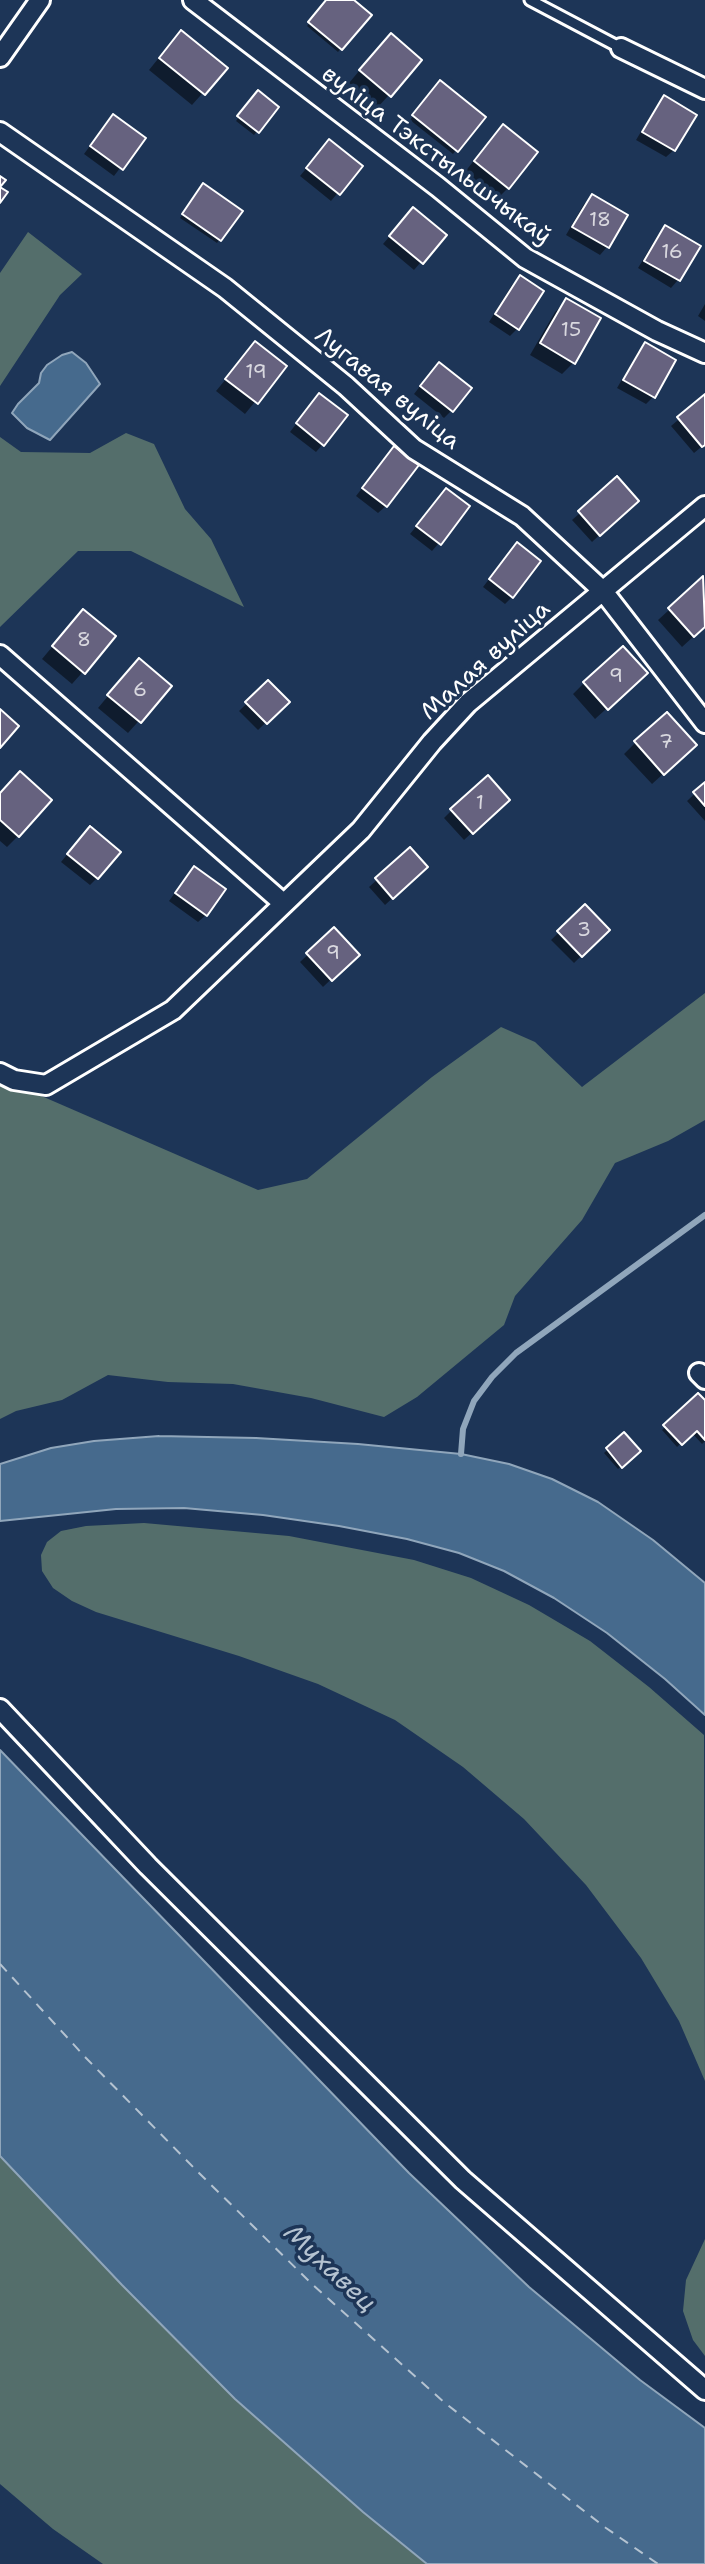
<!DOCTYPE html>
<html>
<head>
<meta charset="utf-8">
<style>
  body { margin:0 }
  canvas { display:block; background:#1d3557 }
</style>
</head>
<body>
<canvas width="705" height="2564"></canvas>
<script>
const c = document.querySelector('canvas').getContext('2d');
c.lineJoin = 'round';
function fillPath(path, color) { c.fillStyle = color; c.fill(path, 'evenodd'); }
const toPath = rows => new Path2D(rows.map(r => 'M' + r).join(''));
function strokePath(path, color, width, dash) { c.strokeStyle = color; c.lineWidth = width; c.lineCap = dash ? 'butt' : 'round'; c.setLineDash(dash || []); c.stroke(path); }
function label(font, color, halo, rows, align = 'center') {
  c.font = font + ' "Shantell Sans",sans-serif'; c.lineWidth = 7; c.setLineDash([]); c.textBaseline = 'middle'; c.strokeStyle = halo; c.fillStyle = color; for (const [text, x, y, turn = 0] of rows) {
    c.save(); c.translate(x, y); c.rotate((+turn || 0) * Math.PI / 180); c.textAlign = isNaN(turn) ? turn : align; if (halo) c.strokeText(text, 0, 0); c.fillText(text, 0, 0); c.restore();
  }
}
fillPath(toPath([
  [28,232,82,274,60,295,0,386,0,273],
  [126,433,154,444,185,509,211,539,244,607,131,551,78,551,0,627,0,437,21,452,90,453],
  [705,993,705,1120,668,1141,615,1163,582,1220,515,1296,504,1325,417,1397,384,1417,311,1398,233,1384,168,1382,108,1375,62,1400,16,1411,0,1419,0,1078,258,1190,307,1179,432,1077,501,1027,535,1042,582,1087],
  [144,1523,289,1536,414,1560,471,1578,529,1605,590,1641,649,1687,704,1735,705,2081,679,2021,641,1958,586,1885,524,1819,463,1767,395,1720,318,1684,239,1656,96,1612,72,1601,53,1588,42,1571,41,1555,47,1542,61,1531,86,1526],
  [0,2156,122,2285,235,2399,363,2512,427,2564,103,2564,53,2529,0,2484],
  [705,2239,705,2356,693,2340,683,2311,686,2280]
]), '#546e6b');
const water = toPath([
  [72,352,86,363,100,384,50,440,27,428,12,413,18,404,39,383,41,373,47,365,62,355,72,352],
  [159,1436,256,1438,358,1444,461,1454,509,1464,552,1479,598,1502,653,1540,705,1583,705,1715,665,1679,607,1633,554,1598,504,1571,459,1553,407,1539,339,1526,263,1515,184,1508,116,1509,0,1521,0,1464,51,1448,94,1441,159,1436],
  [0,1750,409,2173,529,2287,640,2380,705,2428,705,2564,427,2564,363,2512,235,2399,122,2285,0,2156,0,1750]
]);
fillPath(water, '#466a8d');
strokePath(water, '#90a6bb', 2);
fillPath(toPath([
  [328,0,351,0,369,15,338,52,307,26],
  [170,44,225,68,192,105,149,70],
  [379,47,420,61,378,107,349,83],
  [437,86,483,117,453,154,410,120],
  [255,96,276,108,254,135,236,121],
  [664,98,674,150,666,157,636,140,657,105],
  [106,124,143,138,114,176,84,154],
  [492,138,508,188,497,199,464,173],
  [322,149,360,166,331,201,300,176],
  [201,189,240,211,217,243,180,218],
  [592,197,625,216,607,247,600,255,566,235,584,204],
  [406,217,421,262,414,270,383,244],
  [665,228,698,247,678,280,671,288,638,268,658,235],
  [520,278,518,328,510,336,489,322,512,285],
  [566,301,574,362,562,374,530,355,555,312],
  [705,304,705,321,698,316],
  [255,344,284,366,245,414,216,391],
  [645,345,674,361,653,397,646,404,617,388,638,352],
  [431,372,451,411,444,418,414,394],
  [705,397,705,444,694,453,671,426],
  [312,403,323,444,316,452,290,432],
  [387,456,386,506,378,513,356,496],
  [439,498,439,543,432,551,410,534],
  [629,508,592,542,572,520,580,513],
  [510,552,512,597,505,604,483,587],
  [703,579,705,626,682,647,658,620],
  [72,623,114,637,72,684,42,659],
  [128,672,170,686,128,733,98,708],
  [268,683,287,702,258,730,239,711],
  [584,683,634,684,595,719,573,694],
  [635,743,683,756,652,784,624,754],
  [705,784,705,821,687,801],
  [0,795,18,836,7,847,0,841],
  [500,807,464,840,444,818,452,810],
  [82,836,97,878,90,885,61,862],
  [410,850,418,875,385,905,369,887],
  [187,876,206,915,198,922,169,901],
  [585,907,608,930,574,963,551,940],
  [334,930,357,955,323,987,300,962],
  [698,1396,705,1403,705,1441,702,1444,692,1433,677,1447,662,1430],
  [624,1435,638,1451,618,1469,604,1453]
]), '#0007');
strokePath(toPath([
  [461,1454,463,1429,474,1401,492,1377,516,1353,705,1215]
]), '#90a6bb', 6);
strokePath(toPath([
  [0,1964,86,2058,199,2173,313,2285,445,2403,606,2528,658,2564]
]), '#b5c3d1', 2, [10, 8]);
const building = toPath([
  [326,0,354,0,372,15,342,50,308,22,326,0],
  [181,30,228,68,205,95,159,58,181,30],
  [391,33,422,60,391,97,359,70,391,33],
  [440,80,486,117,458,152,412,115,440,80],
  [258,90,279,107,259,133,237,116,258,90],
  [664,95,697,115,675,151,642,132,664,95],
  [113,114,146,138,123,170,90,146,113,114],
  [503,124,538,152,509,189,474,161,503,124],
  [329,139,363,166,340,195,306,168,329,139],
  [0,176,6,180,0,187,8,192,0,203,0,176],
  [203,183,243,211,221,241,182,214,203,183],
  [592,194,628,215,609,248,572,227,592,194],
  [413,207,447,235,423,264,389,236,413,207],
  [665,225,701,246,680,281,644,261,665,225],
  [520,275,544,291,519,330,495,314,520,275],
  [566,298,601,318,575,364,540,343,566,298],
  [255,341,287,366,258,404,225,379,255,341],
  [645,342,676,360,655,398,623,380,645,342],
  [439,362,472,388,453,412,420,386,439,362],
  [319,393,348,415,324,446,296,423,319,393],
  [705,394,705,445,702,447,677,417,705,394],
  [394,446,419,465,387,507,362,488,394,446],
  [617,476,639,501,600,536,578,511,617,476],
  [446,488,470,506,441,545,416,526,446,488],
  [517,542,541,561,513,598,489,579,517,542],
  [703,576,705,627,694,637,668,608,703,576],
  [83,609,116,636,85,674,52,646,83,609],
  [623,646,648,673,608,710,583,682,623,646],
  [139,658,172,686,141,723,107,695,139,658],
  [268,680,290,702,267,724,245,702,268,680],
  [0,709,19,726,0,748,0,709],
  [667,712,697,745,664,775,634,741,667,712],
  [20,771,52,800,19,837,0,820,0,793,20,771],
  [488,775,510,800,473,834,450,809,488,775],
  [705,782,705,806,693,792,705,782],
  [90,826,121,852,98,879,67,854,90,826],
  [410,847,428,867,393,899,375,878,410,847],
  [194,866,226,889,207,916,175,893,194,866],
  [585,904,610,930,582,957,557,931,585,904],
  [334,927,360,955,332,981,306,953,334,927],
  [698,1393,705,1400,705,1440,697,1431,682,1445,663,1425,698,1393],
  [624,1432,641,1451,622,1468,606,1448,624,1432]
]);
fillPath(building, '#66627f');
strokePath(building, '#fff', 2);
const service = toPath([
  [530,0,621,48]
]);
const minor = toPath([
  [193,0,438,187,525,258,657,331,705,353],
  [621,48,705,89],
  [0,57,40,0],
  [0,132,225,288,346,386,414,449,522,516,603,591,705,723],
  [0,655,283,903],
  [0,1073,14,1080,46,1085,173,1010,361,830,432,742,468,703,705,506],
  [699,1373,705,1379],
  [0,1709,148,1866,463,2180,705,2390]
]);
strokePath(service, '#fff', 15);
strokePath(minor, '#fff', 24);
strokePath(service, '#1d3557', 9);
strokePath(minor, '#1d3557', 18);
label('20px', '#d9d8df', null, [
  ["18",600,221],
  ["16",672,253],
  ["15",571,331],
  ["19",256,373],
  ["8",84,641],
  ["9",616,677],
  ["6",140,691],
  ["7",666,743],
  ["1",480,804],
  ["3",584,931],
  ["9",333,954]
]);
label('24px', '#fff', '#1d3557', [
  ["вуліца Тэкстыльшчыкаў",436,156,37],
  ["Лугавая вуліца",387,389,39],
  ["Малая вуліца",486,661,-42]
]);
label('italic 26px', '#b5c3d1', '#1d3557', [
  ["Мухавец",329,2269,43]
]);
</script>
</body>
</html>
